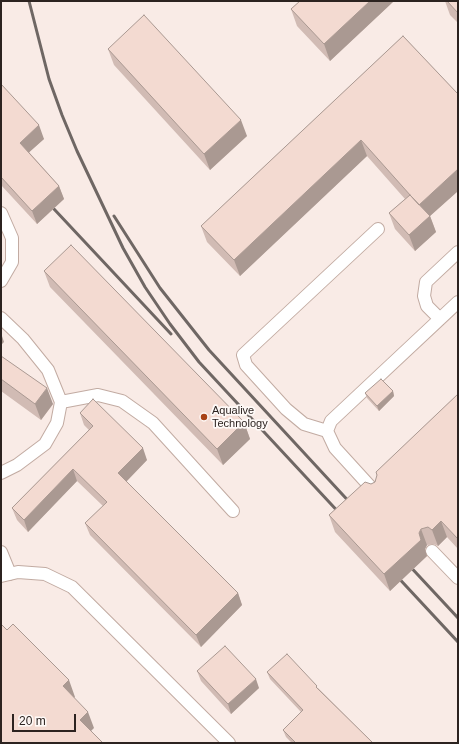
<!DOCTYPE html>
<html>
<head>
<meta charset="utf-8">
<style>
  body { margin:0 }
  #map { position:relative; width:459px; height:744px; overflow:hidden; background:#fef9f7; font-family:Arial,sans-serif }
  canvas { display:block }
  .frame { position:absolute; inset:0; border:2px solid #2c2320; pointer-events:none }
  .scale { position:absolute; left:12px; top:714px; width:64px; height:18px; box-sizing:border-box; border:2px solid #2c2320; border-top:0; padding-left:5px; font-size:12px; line-height:14px; white-space:nowrap; color:#2c2320; -webkit-text-stroke:3px #fef9f7; paint-order:stroke }
</style>
</head>
<body>
<div id="map">
<canvas width="459" height="744"></canvas>
<div class="frame"></div>
<div class="scale">20 m</div>
</div>
<script>
const c = document.querySelector('canvas').getContext('2d');
c.lineJoin = 'round';
function fillPath(path, color) { c.fillStyle = color; c.fill(path, 'evenodd'); }
const toPath = rows => new Path2D(rows.map(r => 'M' + r).join(''));
function strokePath(path, color, width, dash) { c.strokeStyle = color; c.lineWidth = width; c.lineCap = dash ? 'butt' : 'round'; c.setLineDash(dash || []); c.stroke(path); }
function label(font, color, halo, rows, align = 'center') {
  c.font = font + ' Arial,sans-serif'; c.lineWidth = 3.5; c.setLineDash([]); c.textBaseline = 'middle'; c.strokeStyle = halo; c.fillStyle = color; for (const [text, x, y, turn = 0] of rows) {
    c.save(); c.translate(x, y); c.rotate((+turn || 0) * Math.PI / 180); c.textAlign = isNaN(turn) ? turn : align; if (halo) c.strokeText(text, 0, 0); c.fillText(text, 0, 0); c.restore();
  }
}
fillPath(toPath([
  [1,1,458,1,458,743,1,743]
]), '#f9ebe6');
const lane = toPath([
  [1,213,12,238,12,262,1,281],
  [1,318,23,339,48,370,61,402,57,423,45,444,17,465,1,473],
  [440,319,427,306,424,296,426,282,458,252],
  [61,402,98,395,122,401,153,423,233,511],
  [327,431,304,424,286,409,246,365,243,355,378,229],
  [376,493,335,448,327,431,331,421,458,302],
  [432,551,458,578],
  [1,552,10,574],
  [1,576,18,572,45,574,72,587,229,743]
]);
strokePath(lane, '#c2aba2', 14);
strokePath(lane, '#fff', 12);
strokePath(toPath([
  [29,1,49,79,62,115,77,151,123,248,145,287,170,324,199,362,343,517],
  [54,209,171,334],
  [114,216,160,288,209,350,354,507],
  [405,561,458,618],
  [393,572,458,642]
]), '#6f6764', 3);
fillPath(toPath([
  [300,1,394,1,330,61,297,26,291,9],
  [445,1,458,1,458,23,450,15],
  [403,36,457,93,458,92,458,191,430,216,436,232,415,251,395,229,389,213,405,199,367,156,240,276,207,242,201,226],
  [108,49,247,136,210,170,114,65],
  [1,84,44,139,29,152,59,186,64,199,37,224,1,185],
  [44,271,244,422,250,439,223,465,50,287],
  [1,356,53,404,41,420,1,391],
  [393,391,394,396,379,411,367,398,365,393],
  [458,394,458,549,447,537,438,546,434,544,427,545,425,549,427,556,390,591,335,532,329,515,371,484,375,482,377,476,376,472],
  [80,413,147,460,126,482,238,593,242,605,201,647,90,535,85,523,103,506,77,481,28,532,17,520,12,508,89,430,84,425],
  [197,671,259,688,231,714,201,681],
  [267,672,318,688,373,743,292,743,286,737,283,730,301,712,270,679]
]), '#d1bbb4');
fillPath(toPath([
  [370,1,394,1,330,61,324,44],
  [241,120,247,136,210,170,204,154],
  [39,125,44,139,25,156,20,143],
  [361,140,367,156,240,276,234,260],
  [458,169,458,191,430,216,436,232,415,251,409,235,419,205],
  [59,186,64,199,37,224,32,211],
  [1,333,4,342,1,345],
  [47,388,53,404,41,420,35,404],
  [393,391,394,396,379,411,377,406],
  [244,422,250,439,223,465,217,449],
  [143,448,147,460,122,486,118,473],
  [73,469,77,481,28,532,24,520],
  [441,521,447,537,438,546,432,530],
  [421,529,427,545,425,549,427,556,390,591,384,574,419,533],
  [238,593,242,605,201,647,196,635],
  [256,679,259,688,231,714,228,704],
  [69,680,75,697,69,703,63,686],
  [88,712,94,728,86,736,80,720]
]), '#aa9992');
const building = toPath([
  [300,1,370,1,324,44,291,9,300,1],
  [447,1,458,1,458,13,447,1],
  [144,15,241,120,204,154,108,49,144,15],
  [403,36,457,93,458,92,458,169,419,205,361,140,234,260,201,226,403,36],
  [1,84,39,125,20,143,59,186,32,211,1,177,1,84],
  [410,195,430,216,409,235,389,213,410,195],
  [71,245,244,422,217,449,44,271,71,245],
  [1,356,47,388,35,404,1,379,1,356],
  [381,379,393,391,377,406,365,393,381,379],
  [458,394,458,539,441,521,432,530,428,527,421,529,419,533,421,540,384,574,329,515,365,482,371,484,375,482,377,475,376,472,458,394],
  [93,399,143,448,118,473,238,593,196,635,85,523,107,502,73,469,24,520,12,508,93,426,80,413,93,399],
  [1,624,7,630,13,624,69,680,63,686,88,712,80,720,103,743,1,743,1,624],
  [225,646,256,679,228,704,197,671,225,646],
  [287,654,317,686,316,687,373,743,296,743,283,730,303,710,267,672,287,654]
]);
fillPath(building, '#f3dad1');
strokePath(building, '#aa9992', 1);
for (const [x, y, r, color] of [
  [204,417,4,"#a84216"]
]) { const dot = new Path2D(); dot.arc(x, y, r, 0, 2 * Math.PI); c.fillStyle = color; c.fill(dot); strokePath(dot, '#fef9f7', 1.5); }
label('11px', '#2c2320', '#fef9f7', [
  ["Aqualive",212,411],
  ["Technology",212,424]
], 'left');
</script>
</body>
</html>
